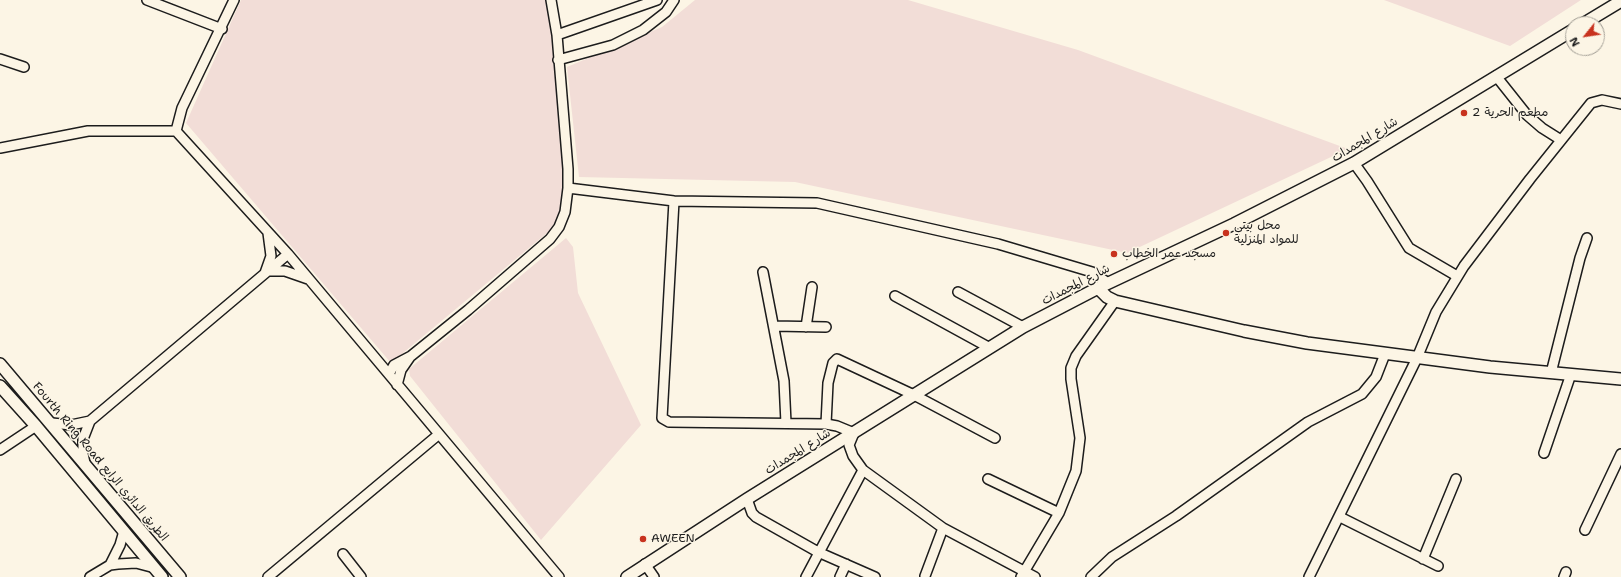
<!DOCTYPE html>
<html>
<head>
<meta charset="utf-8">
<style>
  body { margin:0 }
  #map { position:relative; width:1621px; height:577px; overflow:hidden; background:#fcf5e5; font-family:"Shantell Sans",sans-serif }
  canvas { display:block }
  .north { position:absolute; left:1565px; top:16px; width:40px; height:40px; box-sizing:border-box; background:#fcf5e5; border:1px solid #a29e95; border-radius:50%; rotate:240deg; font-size:11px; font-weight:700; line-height:16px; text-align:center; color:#1c1c1c }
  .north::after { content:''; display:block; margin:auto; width:14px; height:18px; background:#c8321e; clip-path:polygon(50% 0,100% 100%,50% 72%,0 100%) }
</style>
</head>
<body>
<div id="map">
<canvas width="1621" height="577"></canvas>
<div class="north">N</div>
</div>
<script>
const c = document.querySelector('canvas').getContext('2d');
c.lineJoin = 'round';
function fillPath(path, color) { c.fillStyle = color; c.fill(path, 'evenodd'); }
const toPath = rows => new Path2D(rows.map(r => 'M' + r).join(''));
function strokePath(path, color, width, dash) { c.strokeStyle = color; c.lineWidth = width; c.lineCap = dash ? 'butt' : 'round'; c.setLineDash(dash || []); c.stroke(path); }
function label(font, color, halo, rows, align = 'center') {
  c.font = font + ' "Shantell Sans","Playpen Sans Arabic",sans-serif'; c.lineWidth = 3; c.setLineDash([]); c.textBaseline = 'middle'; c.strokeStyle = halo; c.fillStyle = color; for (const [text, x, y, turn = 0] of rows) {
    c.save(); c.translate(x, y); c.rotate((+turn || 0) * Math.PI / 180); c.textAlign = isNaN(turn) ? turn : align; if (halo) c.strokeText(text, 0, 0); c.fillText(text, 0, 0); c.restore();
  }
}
fillPath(toPath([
  [241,0,548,0,565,186,559,223,391,363,186,123],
  [695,0,908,0,1078,50,1348,149,1127,253,795,182,579,177,567,67,662,27],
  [1384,0,1581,0,1510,46],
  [566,238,573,247,578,293,641,425,541,540,410,376,409,369]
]), '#f2ddd7');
const minor = toPath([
  [147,0,222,29],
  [557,35,657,0],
  [0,59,24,67],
  [558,60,613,45,643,30,666,12,674,0],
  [1496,76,1527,115,1542,128,1561,140],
  [176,131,288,254,559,577],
  [176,131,182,108,234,0],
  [0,148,88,131,176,131],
  [1354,163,1367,181,1409,248,1457,276],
  [568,188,674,201,817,203,998,244,1092,272,1108,283],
  [674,201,662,418,669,422,826,424,837,426,854,433,849,445,853,456,863,470,806,577],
  [268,271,285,271,308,279],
  [763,272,784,381,786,423],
  [265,273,271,256,268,233],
  [958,292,1023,327],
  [895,296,990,348],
  [774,326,826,327],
  [806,327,812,287],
  [1551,373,1580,258,1587,238],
  [389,374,394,365,411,356,468,310,550,239,559,227,565,212,568,188,568,169,557,35,551,0],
  [397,385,401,370,410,357],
  [52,423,71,425,90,421],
  [826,424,828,383,833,363,837,359,914,395,995,438],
  [0,450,36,426],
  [1544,453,1571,374],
  [85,463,83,454,83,439,90,421,288,254],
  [863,470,943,528,925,576],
  [988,479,1059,513],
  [747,499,752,513,756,517,818,552,875,577],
  [1340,517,1438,566],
  [943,528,1035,577],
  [1585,530,1621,454],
  [343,554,361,577],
  [1423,559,1456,479],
  [645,564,654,577],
  [110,565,120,545,124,531],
  [90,577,110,565,118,564,136,563,155,568],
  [268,577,438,435],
  [840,577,846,564],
  [1021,577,1059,513,1076,471,1080,438,1071,379,1071,368,1076,356,1115,301],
  [1091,577,1112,557,1176,516,1308,422,1362,394,1376,377,1385,354],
  [1309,577,1417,358,1436,312,1464,266,1530,179,1591,103,1602,100,1621,104],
  [1564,577,1566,572]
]);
const major = toPath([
  [1583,24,1621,1],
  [1098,288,1107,297,1115,301,1244,331,1307,343,1490,367,1621,379],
  [0,364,180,577],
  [0,386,36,426,162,577],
  [627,577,747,499,1023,327,1098,288,1234,224,1354,163,1573,30]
]);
strokePath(minor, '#1c1c1c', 12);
strokePath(major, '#1c1c1c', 14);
strokePath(minor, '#fcf5e5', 9);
strokePath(major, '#fcf5e5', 11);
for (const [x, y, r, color] of [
  [1464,113,4,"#c8321e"],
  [1226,233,4,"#c8321e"],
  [1114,254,4,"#c8321e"],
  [643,539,4,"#c8321e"]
]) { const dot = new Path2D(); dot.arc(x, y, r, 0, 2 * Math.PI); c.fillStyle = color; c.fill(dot); strokePath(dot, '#fcf5e5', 1.5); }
label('12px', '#1c1c1c', '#fcf5e5', [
  ["مطعم الحرية 2",1472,113],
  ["محل بيتي",1234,226],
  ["للمواد المنزلية",1234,240],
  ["مسجد عمر الخطاب",1122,254],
  ["AWEEN",651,539]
], 'left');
label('12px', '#1c1c1c', '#fcf5e5', [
  ["شارع المجمدات",1365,140,-31],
  ["شارع المجمدات",1076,285,-27],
  ["شارع المجمدات",798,452,-32],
  ["Fourth Ring Road الطريق الدائري الرابع",100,462,50]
]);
</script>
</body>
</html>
